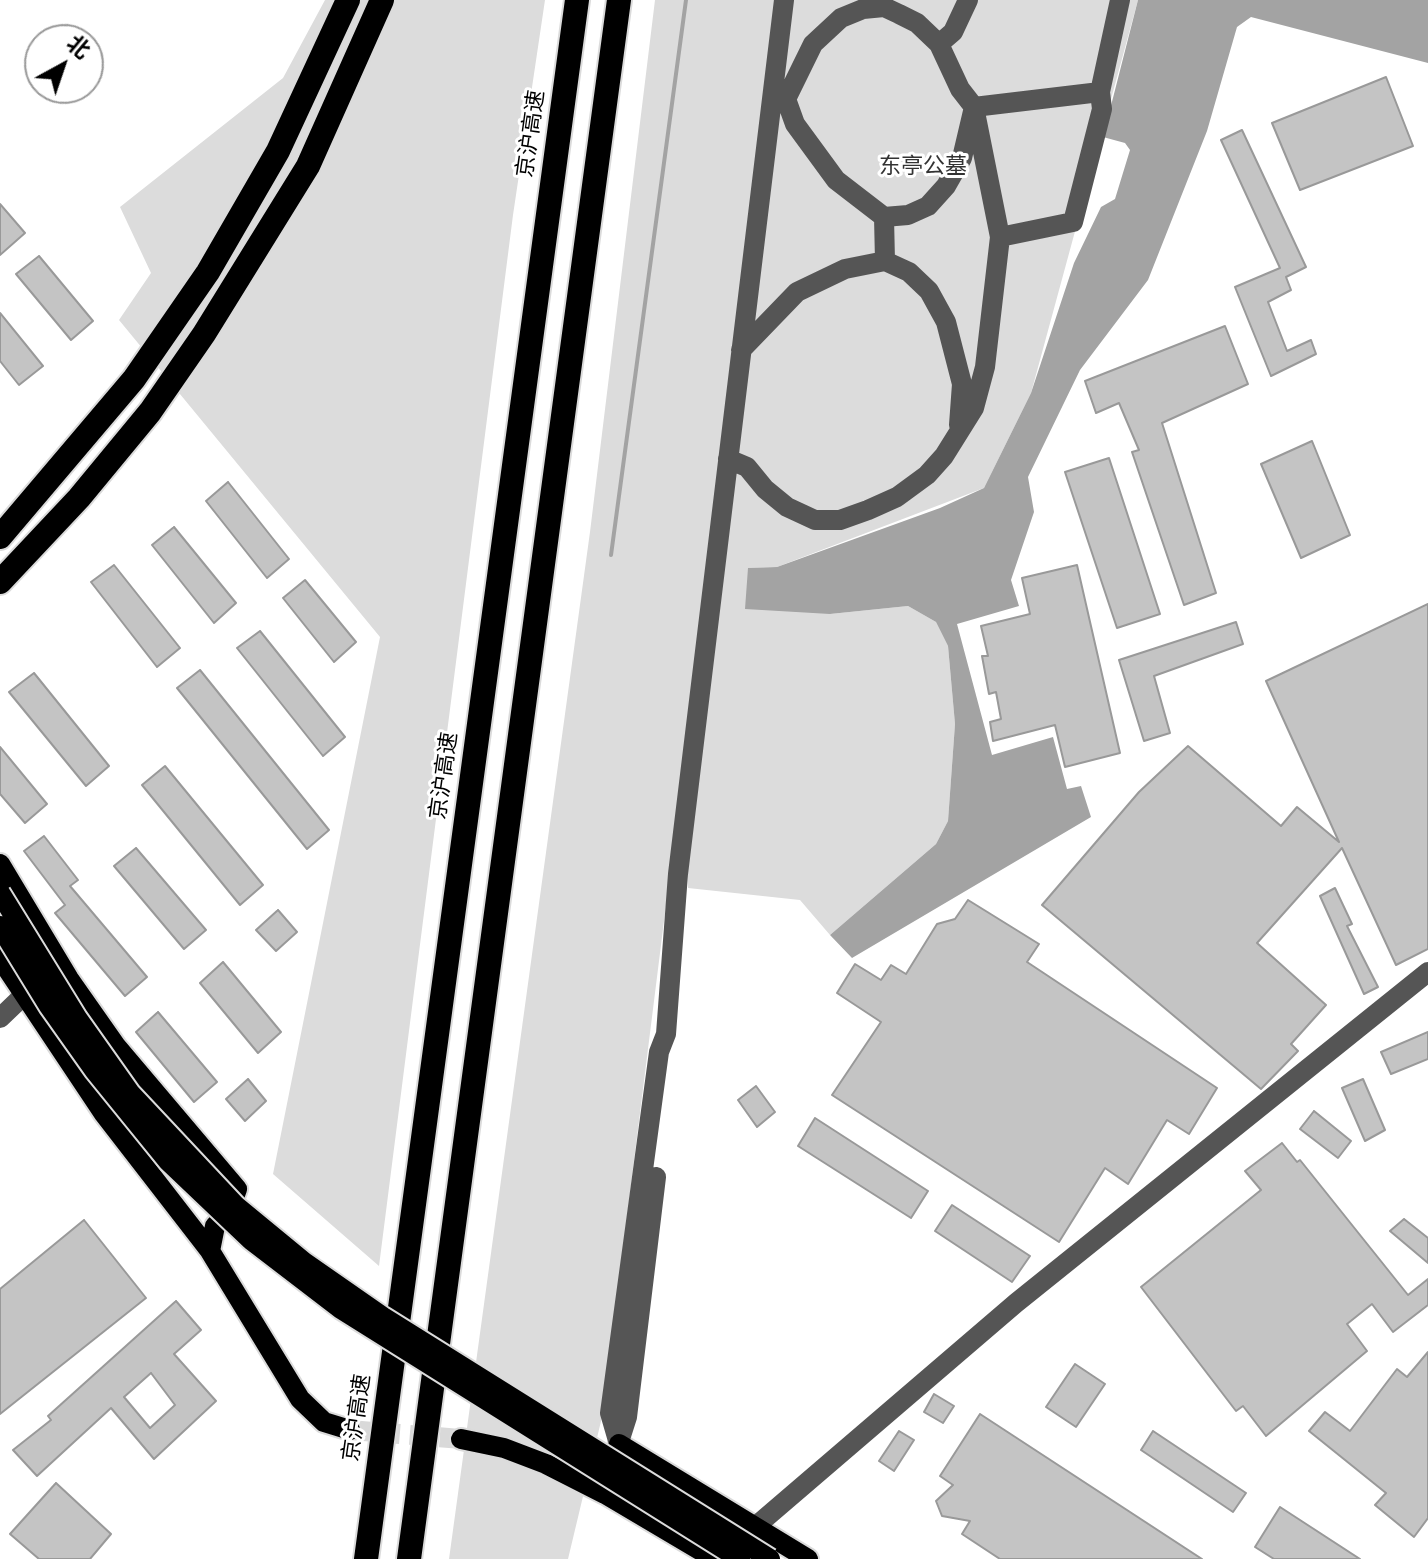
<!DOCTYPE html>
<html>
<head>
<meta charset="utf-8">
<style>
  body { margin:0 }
  #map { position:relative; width:1428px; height:1559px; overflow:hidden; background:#fff; font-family:Poppins,"Noto Sans SC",sans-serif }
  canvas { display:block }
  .north { position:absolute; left:24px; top:24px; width:80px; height:80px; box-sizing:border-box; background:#fff; border:2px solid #999; border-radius:50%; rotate:40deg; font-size:22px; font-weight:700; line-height:32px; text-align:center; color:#000 }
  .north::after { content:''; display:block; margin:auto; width:28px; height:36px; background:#000; clip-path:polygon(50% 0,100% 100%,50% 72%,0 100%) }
</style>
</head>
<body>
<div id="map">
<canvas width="1428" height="1559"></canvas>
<div class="north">北</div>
</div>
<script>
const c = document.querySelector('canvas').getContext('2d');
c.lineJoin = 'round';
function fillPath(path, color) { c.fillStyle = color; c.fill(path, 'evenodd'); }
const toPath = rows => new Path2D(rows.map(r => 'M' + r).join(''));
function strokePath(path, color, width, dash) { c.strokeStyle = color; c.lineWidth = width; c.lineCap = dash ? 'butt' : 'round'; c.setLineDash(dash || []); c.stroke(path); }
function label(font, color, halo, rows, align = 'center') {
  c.font = font + ' Poppins,"Noto Sans SC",sans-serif'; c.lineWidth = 6; c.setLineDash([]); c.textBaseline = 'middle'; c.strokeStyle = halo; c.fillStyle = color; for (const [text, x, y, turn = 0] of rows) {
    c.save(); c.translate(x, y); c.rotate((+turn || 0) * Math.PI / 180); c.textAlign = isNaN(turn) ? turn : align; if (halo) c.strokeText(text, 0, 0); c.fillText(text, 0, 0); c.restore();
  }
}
fillPath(toPath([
  [325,0,545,0,513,215,379,1266,273,1174,380,637,119,320,151,273,120,207,283,78],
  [655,0,1138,0,1031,393,984,488,777,567,748,568,830,614,908,606,936,622,948,646,955,724,948,821,936,844,830,935,800,900,688,888,688,874,670,873,602,1417,568,1559,449,1559,590,532]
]), '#dcdcdc');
fillPath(toPath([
  [1138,0,1428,0,1428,63,1251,17,1237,27,1207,131,1148,280,1080,370,1028,477,1034,512,1011,580,1019,606,957,624,992,755,1053,737,1067,789,1081,786,1091,817,852,958,830,935,936,844,948,821,955,724,948,646,936,622,908,606,830,614,745,609,748,568,777,567,940,508,984,488,1031,393,1074,263,1101,207,1115,199,1130,150,1125,143,1103,137]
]), '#a3a3a3');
strokePath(toPath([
  [611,555,686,0]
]), '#a3a3a3', 4);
const building = toPath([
  [1386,77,1413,146,1300,190,1272,123,1386,77],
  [1242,130,1306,267,1286,277,1291,290,1268,302,1287,351,1311,340,1316,354,1271,376,1235,287,1280,268,1221,140,1242,130],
  [0,204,25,233,0,255,0,204],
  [39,256,93,321,71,340,16,274,39,256],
  [0,313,43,366,19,385,0,361,0,313],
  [1225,326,1248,384,1162,423,1216,593,1184,605,1132,452,1139,450,1119,403,1096,413,1085,381,1225,326],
  [1312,441,1350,535,1301,558,1261,464,1312,441],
  [1109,458,1160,614,1117,628,1065,472,1109,458],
  [228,482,289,559,267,578,206,501,228,482],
  [174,527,236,603,214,623,152,545,174,527],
  [114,565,180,648,157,667,91,582,114,565],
  [1077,565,1120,753,1065,767,1055,725,993,741,990,722,1001,719,996,692,989,694,982,656,988,656,981,626,1030,614,1022,578,1077,565],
  [305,580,356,642,334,662,283,598,305,580],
  [1428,604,1428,949,1396,965,1342,848,1257,943,1326,1005,1291,1044,1298,1051,1261,1089,1042,905,1139,792,1188,746,1281,826,1297,807,1339,842,1266,681,1428,604],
  [1236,622,1243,644,1154,676,1170,733,1144,741,1119,660,1236,622],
  [260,631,345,737,323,756,237,648,260,631],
  [200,670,329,830,307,849,177,688,200,670],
  [34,673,109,766,86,786,9,692,34,673],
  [0,747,47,804,25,823,0,794,0,747],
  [165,766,263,885,240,905,142,785,165,766],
  [44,836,78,880,70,886,147,977,125,996,55,913,65,905,24,851,44,836],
  [136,848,206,930,184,949,114,866,136,848],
  [1335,888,1352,924,1347,926,1378,987,1364,994,1320,896,1335,888],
  [968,900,1039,944,1027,962,1217,1088,1189,1134,1167,1120,1128,1184,1105,1168,1059,1242,832,1095,881,1022,837,993,855,964,881,980,891,965,906,974,937,924,955,919,968,900],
  [278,910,297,932,276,951,256,930,278,910],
  [223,962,281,1032,258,1053,200,983,223,962],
  [158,1012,217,1082,194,1102,136,1032,158,1012],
  [1428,1032,1428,1059,1391,1074,1381,1052,1428,1032],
  [248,1079,266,1101,245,1121,226,1099,248,1079],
  [1363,1079,1385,1130,1365,1141,1342,1088,1363,1079],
  [756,1086,775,1112,757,1127,738,1100,756,1086],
  [1314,1111,1351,1141,1338,1158,1300,1129,1314,1111],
  [815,1118,928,1191,911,1218,798,1146,815,1118],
  [1282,1143,1297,1162,1300,1160,1408,1295,1428,1279,1428,1305,1393,1332,1372,1304,1347,1324,1367,1351,1266,1436,1243,1406,1236,1411,1141,1287,1261,1190,1245,1171,1282,1143],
  [952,1205,1030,1256,1012,1282,935,1231,952,1205],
  [1404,1219,1428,1238,1428,1263,1390,1231,1404,1219],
  [84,1220,146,1298,0,1414,0,1289,84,1220],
  [176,1301,201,1330,174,1354,216,1401,154,1459,111,1408,37,1476,13,1450,51,1420,48,1416,176,1301],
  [151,1373,175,1405,150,1428,124,1397,151,1373],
  [1428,1352,1428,1518,1414,1537,1375,1505,1386,1493,1309,1431,1325,1412,1350,1431,1397,1369,1407,1377,1428,1352],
  [1075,1364,1105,1384,1076,1427,1046,1407,1075,1364],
  [934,1394,954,1406,943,1423,924,1412,934,1394],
  [980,1414,1202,1559,1000,1559,962,1534,970,1521,942,1516,936,1501,953,1485,940,1476,980,1414],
  [899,1431,914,1440,894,1471,879,1461,899,1431],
  [1153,1431,1246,1493,1233,1512,1141,1450,1153,1431],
  [56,1483,111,1534,90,1559,39,1559,10,1534,56,1483],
  [1280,1507,1360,1559,1274,1559,1255,1547,1280,1507]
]);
fillPath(building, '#c4c4c4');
strokePath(building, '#999', 2);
strokePath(toPath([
  [350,1430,461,1439]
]), '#d9d9d9', 20, [20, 10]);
const major = toPath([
  [0,864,69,979,116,1046,237,1189,229,1211,215,1226,210,1251],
  [0,958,104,1114,210,1251,300,1399,324,1422,350,1430],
  [461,1439,504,1448,546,1464,605,1494,715,1559],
  [609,1478,619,1444,808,1559]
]);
const highway = toPath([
  [0,537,134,379,208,272,278,151,348,0],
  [0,582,79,498,150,412,204,334,308,166,382,0],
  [366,1559,577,0],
  [409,1559,619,0]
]);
strokePath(major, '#dbdbdb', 24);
strokePath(highway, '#dbdbdb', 28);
strokePath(toPath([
  [939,44,953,32,968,0],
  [775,100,786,99,795,124,836,180,884,217,885,261],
  [884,217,908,215,928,206,946,186,962,158,974,107,1100,92,1120,0],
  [1000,237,1073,222,1102,109,1100,92],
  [741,350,797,292,845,269,885,261,909,272,929,291,946,322,962,384,959,425],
  [728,459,747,467,765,489,787,507,815,520,840,520,868,510,897,497,927,475,944,456,974,408,985,367,1000,237,974,107,960,89,939,44,917,23,899,14,884,7,863,9,841,18,813,44,786,99],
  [0,1018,23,996],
  [619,1442,627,1417,656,1177],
  [619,1444,610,1413,659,1052,666,1034,678,874,784,0],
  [747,1540,756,1526,1016,1303,1428,972]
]), '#555', 20);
strokePath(major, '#000', 20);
strokePath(highway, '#000', 24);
const majorBridge = toPath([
  [0,893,77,1018,130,1093,236,1206,304,1262,383,1317,770,1559],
  [0,926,49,1006,95,1071,168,1161,251,1240,341,1309,740,1559]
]);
strokePath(majorBridge, '#dbdbdb', 24, []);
strokePath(majorBridge, '#000', 20);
label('22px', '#000', '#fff', [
  ["京沪高速",532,134,-82],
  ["京沪高速",445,776,-82],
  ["京沪高速",358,1418,-82]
]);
label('22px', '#333', '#fff', [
  ["东亭公墓",923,167]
]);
</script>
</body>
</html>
